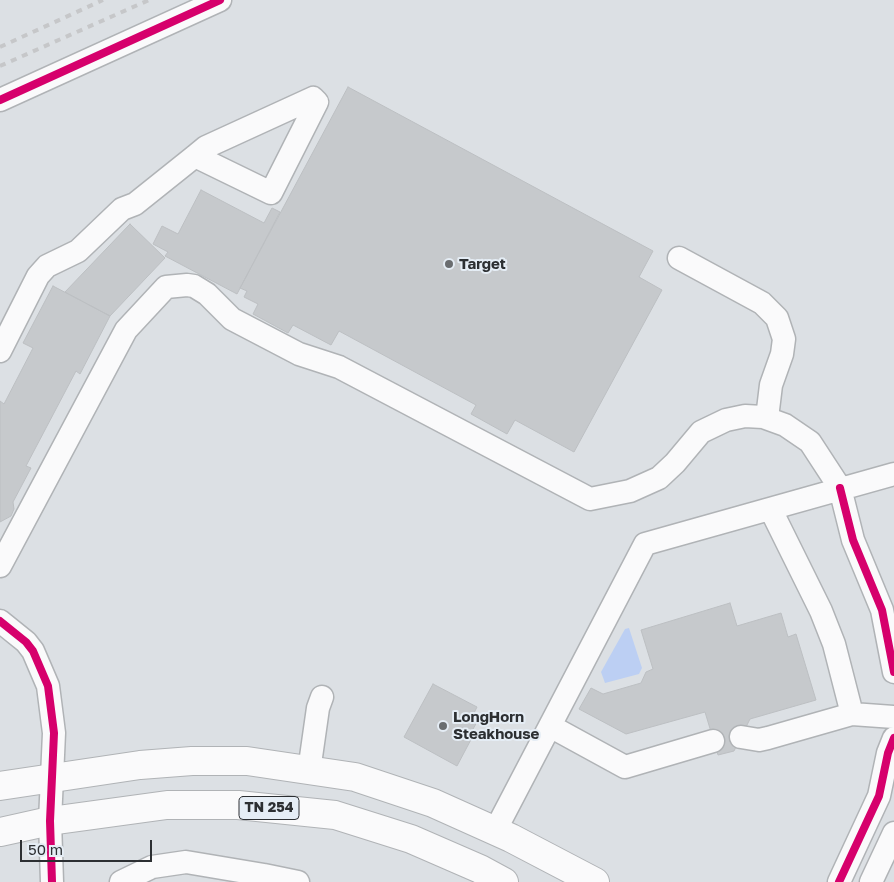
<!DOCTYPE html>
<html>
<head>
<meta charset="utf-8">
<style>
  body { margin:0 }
  #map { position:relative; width:894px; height:882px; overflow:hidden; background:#dce0e4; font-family:"Golos Text",sans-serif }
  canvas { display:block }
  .scale { position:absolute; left:20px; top:840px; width:132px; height:22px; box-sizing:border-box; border:2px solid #2c2f32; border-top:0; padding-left:6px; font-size:15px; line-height:18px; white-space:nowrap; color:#2c2f32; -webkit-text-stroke:4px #e5edf5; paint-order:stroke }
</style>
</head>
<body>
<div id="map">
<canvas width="894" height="882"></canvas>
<div class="scale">50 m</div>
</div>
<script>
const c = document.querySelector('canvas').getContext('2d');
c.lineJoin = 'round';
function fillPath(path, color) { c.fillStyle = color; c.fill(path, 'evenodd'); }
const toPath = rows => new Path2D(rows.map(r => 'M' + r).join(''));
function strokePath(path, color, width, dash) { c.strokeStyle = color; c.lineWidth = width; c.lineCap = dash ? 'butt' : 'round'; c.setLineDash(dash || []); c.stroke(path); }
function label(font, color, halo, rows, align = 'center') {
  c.font = font + ' "Golos Text",sans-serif'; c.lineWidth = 4; c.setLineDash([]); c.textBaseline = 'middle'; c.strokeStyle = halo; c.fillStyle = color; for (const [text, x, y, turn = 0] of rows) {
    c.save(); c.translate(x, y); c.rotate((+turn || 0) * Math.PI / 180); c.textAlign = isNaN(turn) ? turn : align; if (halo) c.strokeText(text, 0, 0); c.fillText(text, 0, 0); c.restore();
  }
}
fillPath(toPath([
  [629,628,642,668,639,674,605,683,601,672,625,629]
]), '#bccff3');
const building = toPath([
  [348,87,653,251,639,277,662,290,574,452,515,420,507,434,471,414,476,405,339,331,331,345,293,325,288,333,253,314,258,304,244,297,247,291,240,288,348,87],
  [201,190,264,223,272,208,280,212,237,294,165,256,168,252,153,244,162,226,178,234,201,190],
  [130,224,165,258,110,316,65,292,130,224],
  [53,286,110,316,80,374,76,371,26,466,31,468,13,502,14,509,11,516,0,522,0,401,4,404,33,348,23,343,53,286],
  [730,603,737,626,781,613,788,637,796,634,816,700,750,719,734,751,718,755,705,712,626,734,579,709,591,688,603,694,641,683,646,672,653,669,641,630,730,603],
  [433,684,477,707,472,717,478,720,472,731,475,732,457,766,404,737,433,684]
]);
fillPath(building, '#c6c9cc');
strokePath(building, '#bcbfc2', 1);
const minor = toPath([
  [0,100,220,0],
  [679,258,762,303,777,318,784,339,782,354,771,385,767,418],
  [0,351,38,276,47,266,78,251,122,209,135,204,195,156,206,147,313,98,317,102,271,193,195,156],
  [771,510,821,611,834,644,852,714],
  [0,566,126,330,166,287,187,285,194,286,207,294,232,319,299,354,339,367,590,499,630,491,659,478,675,463,701,432,726,420,745,416,763,417,785,425,810,442,840,488,853,540,882,610,894,672],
  [0,621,26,642,33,651,48,686,54,733,50,821,52,882],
  [550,726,625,767,713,741],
  [741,737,759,740,768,738,852,714,894,717],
  [309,771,318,708,322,697],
  [495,831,645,544,894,474],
  [264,875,298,882],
  [121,882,152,867,186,862,264,875,260,882],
  [839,882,879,796,888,753,894,738],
  [871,882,894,833]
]);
const major = toPath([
  [0,786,140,765,192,761,247,761,355,777,433,803,511,838,595,882],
  [0,832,50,821,167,805,238,805,335,815,411,839,480,869,504,882]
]);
strokePath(minor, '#b0b3b6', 25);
strokePath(major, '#b0b3b6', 30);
strokePath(minor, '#fafafb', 22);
strokePath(major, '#fafafb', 28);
strokePath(toPath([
  [0,47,103,0],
  [0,66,149,0]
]), '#c6c7c9', 4, [6, 6]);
strokePath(toPath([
  [0,100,220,0],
  [840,488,853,540,882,610,894,672],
  [0,621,26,642,33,651,48,686,54,733,50,821,52,882],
  [839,882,879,796,888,753,894,738]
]), '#d6006c', 8);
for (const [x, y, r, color] of [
  [449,264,5,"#6a6d70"],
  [443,726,5,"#6a6d70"]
]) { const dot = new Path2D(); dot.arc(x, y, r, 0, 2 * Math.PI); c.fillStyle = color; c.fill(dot); strokePath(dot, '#e5edf5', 2); }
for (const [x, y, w] of [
  [269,808,60]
]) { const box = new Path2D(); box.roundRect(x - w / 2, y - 11.5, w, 23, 4); c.fillStyle = '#e5edf5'; c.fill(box); strokePath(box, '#2c2f32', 1); }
label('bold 14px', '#2c2f32', null, [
  ["TN 254",269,808]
]);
label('bold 15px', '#2c2f32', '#e5edf5', [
  ["Target",459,264],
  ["LongHorn",453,717],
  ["Steakhouse",453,734]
], 'left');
</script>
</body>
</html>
